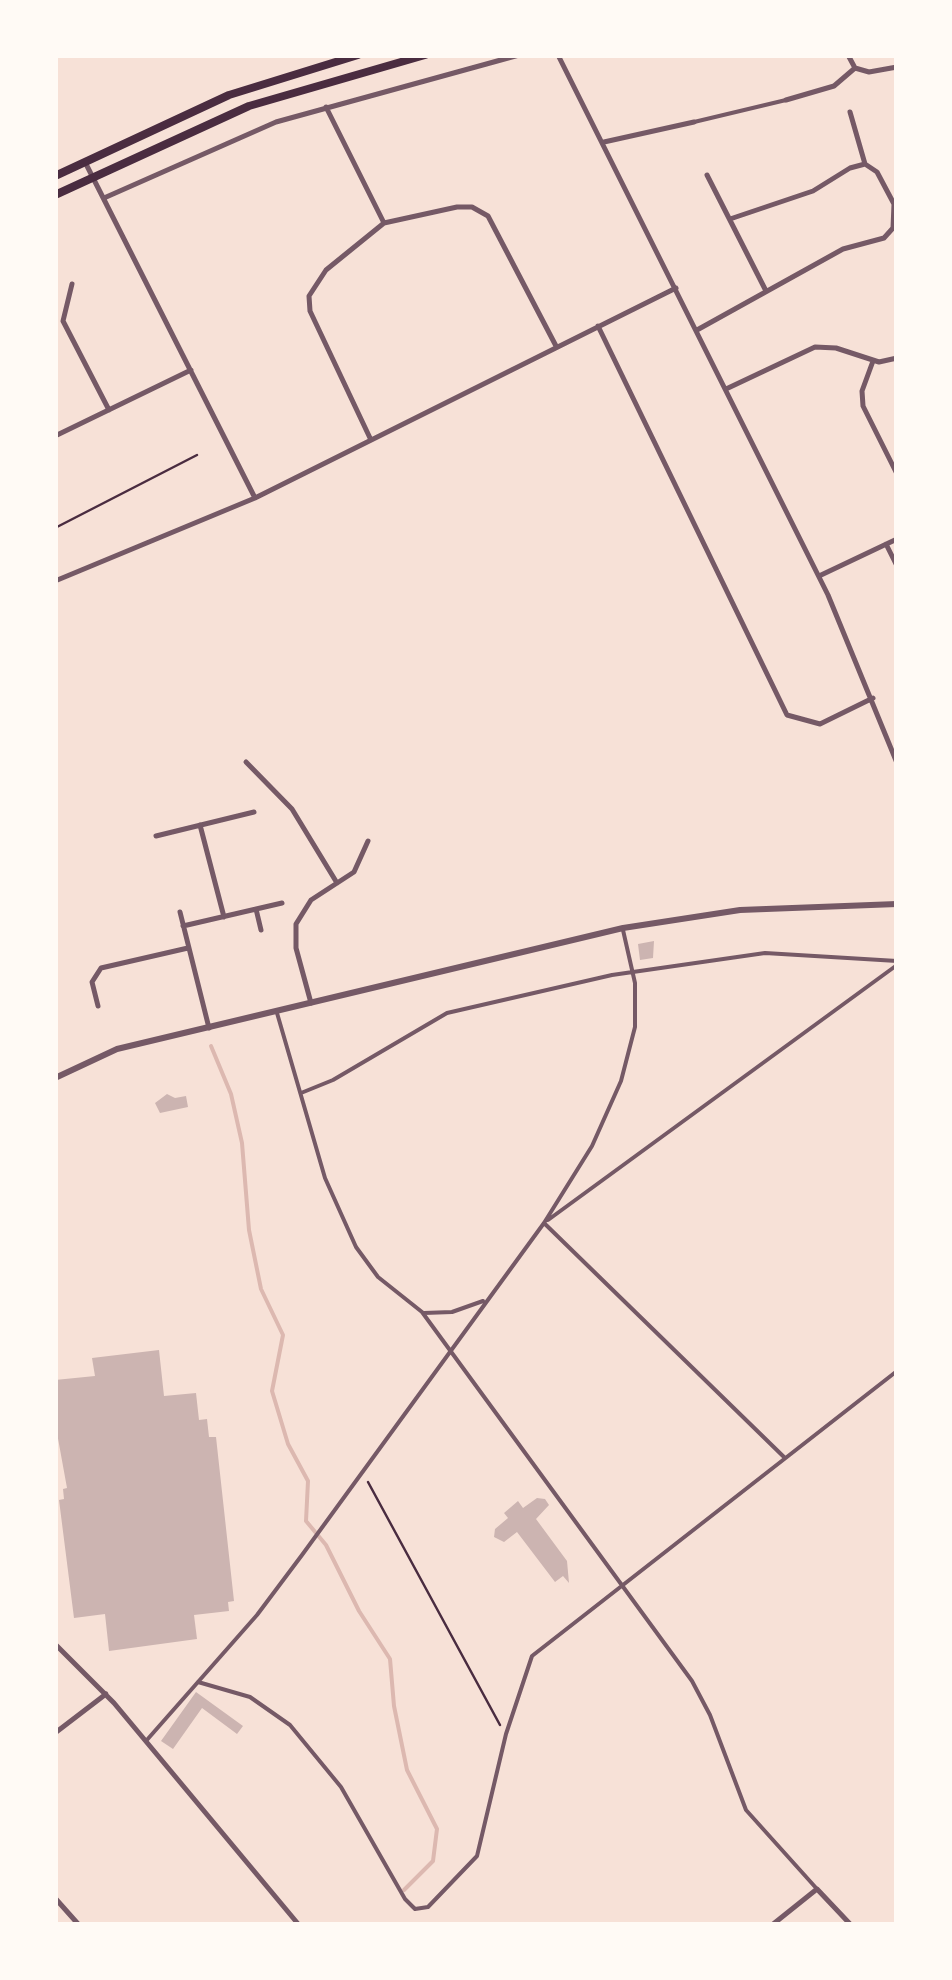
<!DOCTYPE html>
<html>
<head>
<meta charset="utf-8">
<style>
  body { margin:0 }
  #map { position:relative; width:952px; height:1980px; overflow:hidden; background:#f7e1d7; font-family:Lato,sans-serif }
  canvas { display:block }
  .frame { position:absolute; inset:0; border:58px solid #fffaf5; pointer-events:none }
</style>
</head>
<body>
<div id="map">
<canvas width="952" height="1980"></canvas>
<div class="frame"></div>
</div>
<script>
const c = document.querySelector('canvas').getContext('2d');
c.lineJoin = 'round';
const toPath = rows => new Path2D(rows.map(r => 'M' + r).join(''));
function strokePath(path, color, width, dash) { c.strokeStyle = color; c.lineWidth = width; c.lineCap = dash ? 'butt' : 'round'; c.setLineDash(dash || []); c.stroke(path); }
function fillPath(path, color) { c.fillStyle = color; c.fill(path, 'evenodd'); }
strokePath(toPath([
  [211,1046,231,1094,242,1143,249,1230,261,1289,283,1335,272,1391,288,1444,308,1481,306,1521,326,1545,359,1611,390,1659,394,1706,407,1770,437,1829,433,1861,404,1890]
]), '#dcb8b0', 4);
fillPath(toPath([
  [654,941,653,958,640,960,638,944],
  [167,1094,175,1098,186,1096,188,1107,160,1113,155,1103],
  [159,1350,164,1396,196,1393,199,1420,207,1419,209,1437,216,1437,234,1601,228,1602,229,1611,194,1615,197,1639,109,1651,105,1614,74,1618,59,1500,64,1499,63,1489,67,1488,55,1422,55,1380,95,1376,92,1358],
  [537,1498,545,1499,549,1505,536,1519,567,1561,569,1583,563,1576,555,1582,517,1532,504,1542,494,1537,495,1529,508,1518,504,1513,518,1501,523,1508],
  [196,1692,243,1726,237,1734,202,1708,173,1749,161,1741]
]), '#ccb4b1');
strokePath(toPath([
  [55,528,197,455],
  [368,1482,500,1725]
]), '#4a2c40', 2.5);
strokePath(toPath([
  [694,122,786,100],
  [277,1013,325,1178,356,1247,378,1277,422,1312,692,1681,710,1715,746,1810,817,1889],
  [301,1093,333,1080,447,1013,612,975,765,953,897,961],
  [548,1220,897,965],
  [544,1223,785,1458],
  [424,1313,452,1312,483,1301],
  [198,1682,250,1697,290,1725,341,1787,405,1899,415,1909,428,1907,477,1856,506,1734,532,1656,897,1371],
  [146,1741,257,1615,302,1555,544,1223,592,1146,621,1081,635,1027,635,983,623,930]
]), '#755966', 4);
strokePath(toPath([
  [558,55,828,595,897,763],
  [848,55,855,68],
  [786,100,834,86,855,68,869,72,897,67],
  [326,107,384,223],
  [850,112,865,164],
  [604,142,694,122],
  [85,162,255,498],
  [707,175,766,291],
  [104,198,276,122,519,55],
  [72,284,63,321,109,410],
  [598,326,787,715,820,724,873,698],
  [697,330,843,249,884,238,893,228,894,204,877,172,865,164,850,168,813,191,730,219],
  [873,361,862,391,863,406,897,474],
  [726,389,815,347,836,348,879,362,897,358],
  [55,436,191,370],
  [370,438,310,311,309,296,326,270,384,223,457,207,472,207,488,216,556,346],
  [886,544,897,566],
  [819,576,897,539],
  [55,581,255,498,676,288],
  [246,762,292,809,337,883],
  [200,825,224,917],
  [156,836,254,812],
  [256,909,261,930],
  [180,912,209,1028],
  [183,926,282,903],
  [311,1003,296,948,296,924,311,900,354,872,368,841],
  [98,1006,92,982,101,968,188,948],
  [55,1644,114,1703,299,1925],
  [55,1733,106,1694],
  [55,1898,79,1925],
  [772,1925,817,1889,851,1925]
]), '#755966', 5);
strokePath(toPath([
  [55,1078,117,1049,623,928,740,910,897,904]
]), '#755966', 6);
strokePath(toPath([
  [55,176,229,95,358,55],
  [55,195,249,106,425,55]
]), '#4a2c40', 8);
</script>
</body>
</html>
